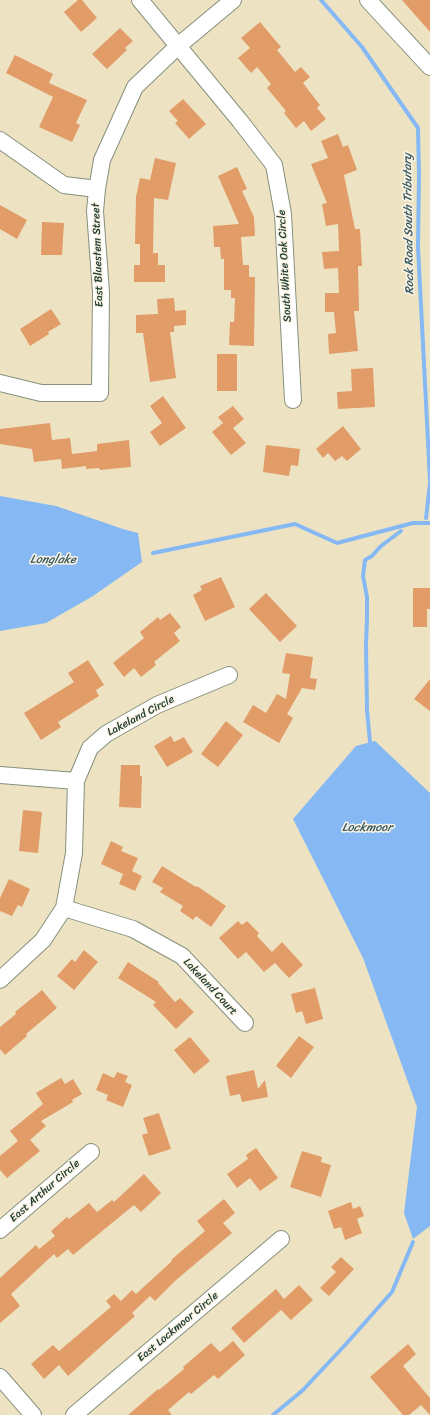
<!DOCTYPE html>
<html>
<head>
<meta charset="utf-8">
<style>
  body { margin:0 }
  canvas { display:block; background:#ede3c3 }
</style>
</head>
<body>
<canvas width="430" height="1415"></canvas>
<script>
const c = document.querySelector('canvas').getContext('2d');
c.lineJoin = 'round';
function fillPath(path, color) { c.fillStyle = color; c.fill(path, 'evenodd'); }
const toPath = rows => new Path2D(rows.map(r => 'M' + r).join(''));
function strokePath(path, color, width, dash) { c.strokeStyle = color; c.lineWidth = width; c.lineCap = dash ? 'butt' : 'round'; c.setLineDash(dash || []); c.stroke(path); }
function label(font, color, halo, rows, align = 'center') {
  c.font = font + ' Sriracha,sans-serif'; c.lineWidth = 3; c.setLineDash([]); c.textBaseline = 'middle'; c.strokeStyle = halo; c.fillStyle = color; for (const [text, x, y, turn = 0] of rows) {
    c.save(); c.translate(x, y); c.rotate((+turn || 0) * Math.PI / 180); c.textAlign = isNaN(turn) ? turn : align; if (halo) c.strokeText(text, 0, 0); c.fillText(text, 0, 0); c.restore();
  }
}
fillPath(toPath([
  [0,496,56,506,123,529,138,533,142,562,93,596,46,623,0,631],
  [375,741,430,793,430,1226,413,1239,404,1213,417,1107,363,958,293,819,356,746]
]), '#86b9f3');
strokePath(toPath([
  [321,0,362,47,418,128,419,176,418,247,430,481],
  [426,518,430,484],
  [153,553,295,524,337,543,413,523,430,523],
  [370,742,367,710,366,645,367,619,367,597,363,576,365,560,372,556,381,546,401,531],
  [273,1415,303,1390,346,1344,392,1292,413,1242]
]), '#86b9f3', 4);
fillPath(toPath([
  [78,0,82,0,97,18,81,32,64,12],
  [402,0,430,0,430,32],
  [260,22,281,47,277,50,295,72,301,67,310,77,303,83,320,105,317,108,326,119,311,131,304,121,296,128,284,113,286,111,267,88,271,84,257,67,251,73,238,58,250,48,241,38],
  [120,28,133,41,125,48,127,50,107,69,92,54],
  [15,55,53,74,49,83,87,100,76,123,80,125,72,142,39,127,53,97,6,73],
  [183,99,206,124,189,139,175,123,178,121,169,111],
  [338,134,343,147,348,145,357,170,344,175,355,229,360,229,362,266,358,266,359,311,354,311,358,351,329,354,328,334,336,333,334,312,325,312,325,293,339,293,338,268,324,269,322,252,339,251,338,224,326,226,322,204,327,203,311,164,328,158,321,141],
  [155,158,176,163,168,200,154,198,153,253,158,253,158,265,165,265,165,282,134,282,134,265,140,265,140,244,135,244,136,197,140,178,150,180],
  [237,167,247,189,242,191,254,217,255,236,241,237,243,265,249,265,249,277,255,277,254,346,229,345,230,322,234,322,235,298,231,298,231,290,224,290,224,259,221,259,220,247,214,247,213,226,239,224,218,176],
  [0,205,27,220,17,239,0,229],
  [42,222,64,223,62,255,41,255],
  [174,298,175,311,186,310,186,325,174,326,174,332,170,332,176,378,150,382,143,333,136,333,136,315,158,314,157,299],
  [51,309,61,324,48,332,49,334,30,346,20,329],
  [217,354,237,354,237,391,217,391],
  [373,368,375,407,338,409,337,392,352,391,351,369],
  [163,396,186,428,160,446,150,432,162,423,150,406],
  [233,406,244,419,233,428,246,443,231,455,212,432,223,423,218,417],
  [50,423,52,440,70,438,72,454,97,451,97,444,129,440,131,467,100,470,99,468,86,469,86,466,62,469,61,459,34,462,32,449,0,444,0,429],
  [343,426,361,449,347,461,342,456,335,461,328,453,323,458,316,449],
  [266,445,300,449,298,466,291,465,289,476,263,472],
  [221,577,235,607,205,621,193,595,202,590,200,586],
  [413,588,430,588,430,609,427,609,427,627,413,627],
  [266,593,297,626,280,642,249,609],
  [170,613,181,627,174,633,180,641,154,662,156,665,141,677,134,668,124,677,113,663,144,638,140,632,158,617,160,620],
  [286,653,313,657,310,678,317,679,315,690,302,688,287,714,293,718,279,743,243,722,253,705,266,713,277,694,286,699,290,674,282,673],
  [88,660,104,685,96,690,99,696,58,722,61,727,41,740,24,713,74,682,68,673],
  [430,679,430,711,414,699],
  [226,721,243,735,218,767,201,754],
  [171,736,174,742,184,737,193,752,167,767,154,746],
  [121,765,140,765,140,776,142,776,141,808,119,807],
  [23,810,42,812,38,853,19,851],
  [111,841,123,847,121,851,138,858,132,871,142,876,135,891,119,884,123,874,101,864],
  [162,866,196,887,197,886,226,906,211,927,196,916,193,920,180,911,183,906,160,892,163,888,152,882],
  [9,879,30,889,22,907,18,905,12,916,0,911,0,898],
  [238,921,242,925,247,921,259,933,257,936,272,952,282,942,303,965,289,978,275,963,264,972,246,952,238,959,219,938],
  [84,950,98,962,74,990,57,976,72,959,75,962],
  [128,962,159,982,158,983,175,1002,180,998,194,1012,176,1029,153,1005,156,1002,118,978],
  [315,988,323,1019,306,1024,302,1011,296,1013,291,994],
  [42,990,57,1008,26,1034,27,1036,5,1055,0,1049,0,1027,16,1014,15,1012],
  [299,1036,314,1047,291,1078,276,1066],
  [190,1037,210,1061,194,1074,174,1050],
  [254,1070,258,1089,265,1080,268,1097,242,1102,240,1094,230,1096,226,1076],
  [117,1072,128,1076,125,1082,132,1085,123,1107,106,1100,108,1095,96,1090,103,1073,114,1078],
  [61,1078,65,1084,73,1079,82,1094,72,1100,73,1102,41,1121,46,1126,30,1140,40,1151,7,1178,0,1170,0,1156,18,1141,10,1131,43,1104,36,1093],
  [159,1113,171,1149,149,1156,142,1135,148,1133,143,1118],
  [256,1148,278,1178,260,1191,250,1178,237,1188,227,1174,248,1159,246,1155],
  [302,1151,322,1157,321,1162,331,1165,321,1197,290,1187],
  [144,1174,161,1193,141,1212,134,1205,73,1255,68,1249,57,1258,54,1254,11,1294,20,1306,0,1323,0,1278,36,1245,39,1249,55,1236,51,1231,67,1217,69,1219,89,1203,97,1212,112,1200,114,1202],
  [224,1199,235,1213,223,1223,232,1233,176,1280,155,1301,150,1296,132,1313,135,1316,68,1376,59,1365,44,1379,31,1364,53,1345,59,1351,111,1307,106,1301,114,1294,121,1301,132,1290,136,1294,172,1261,171,1260,205,1231,197,1221],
  [351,1202,353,1209,360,1206,364,1216,357,1219,362,1233,345,1240,341,1227,334,1229,328,1211],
  [341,1257,354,1269,329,1296,320,1288,336,1272,331,1267],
  [299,1285,313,1300,291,1320,281,1310,244,1343,231,1328,276,1289,284,1299],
  [233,1341,245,1355,218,1379,214,1375,191,1394,189,1392,168,1410,172,1415,128,1415,158,1389,159,1390,184,1369,183,1367,211,1343,220,1352],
  [408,1344,416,1354,403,1366,430,1398,430,1415,421,1405,409,1415,403,1415,370,1377]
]), '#e29c68');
const minor = toPath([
  [140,0,240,121,274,165,283,214,293,400],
  [368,0,430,67],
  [0,140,64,185,97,189],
  [0,383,41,393,100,393,101,292,95,211,97,189,102,160,135,87,178,46,233,0],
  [0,775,76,781],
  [64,908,133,929,182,956,245,1023],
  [0,980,43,940,64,908,74,853,76,781,90,748,106,734,157,705,229,675],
  [0,1230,91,1152],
  [0,1377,33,1415],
  [74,1415,281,1239]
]);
strokePath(minor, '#86907c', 18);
strokePath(minor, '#fff', 16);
label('11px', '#1f3d34', '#fcf5e5', [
  ["East Bluestem Street",98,255,-92],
  ["South White Oak Circle",285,266,-93],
  ["Lakeland Circle",141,716,-28],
  ["Lakeland Court",210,987,47],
  ["East Arthur Circle",45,1191,-41],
  ["East Lockmoor Circle",178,1327,-40]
]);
label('italic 12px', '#395c64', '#fcf5e5', [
  ["Rock Road South Tributary",409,224,-91],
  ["Longlake",53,560],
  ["Lockmoor",367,828]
]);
</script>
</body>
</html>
